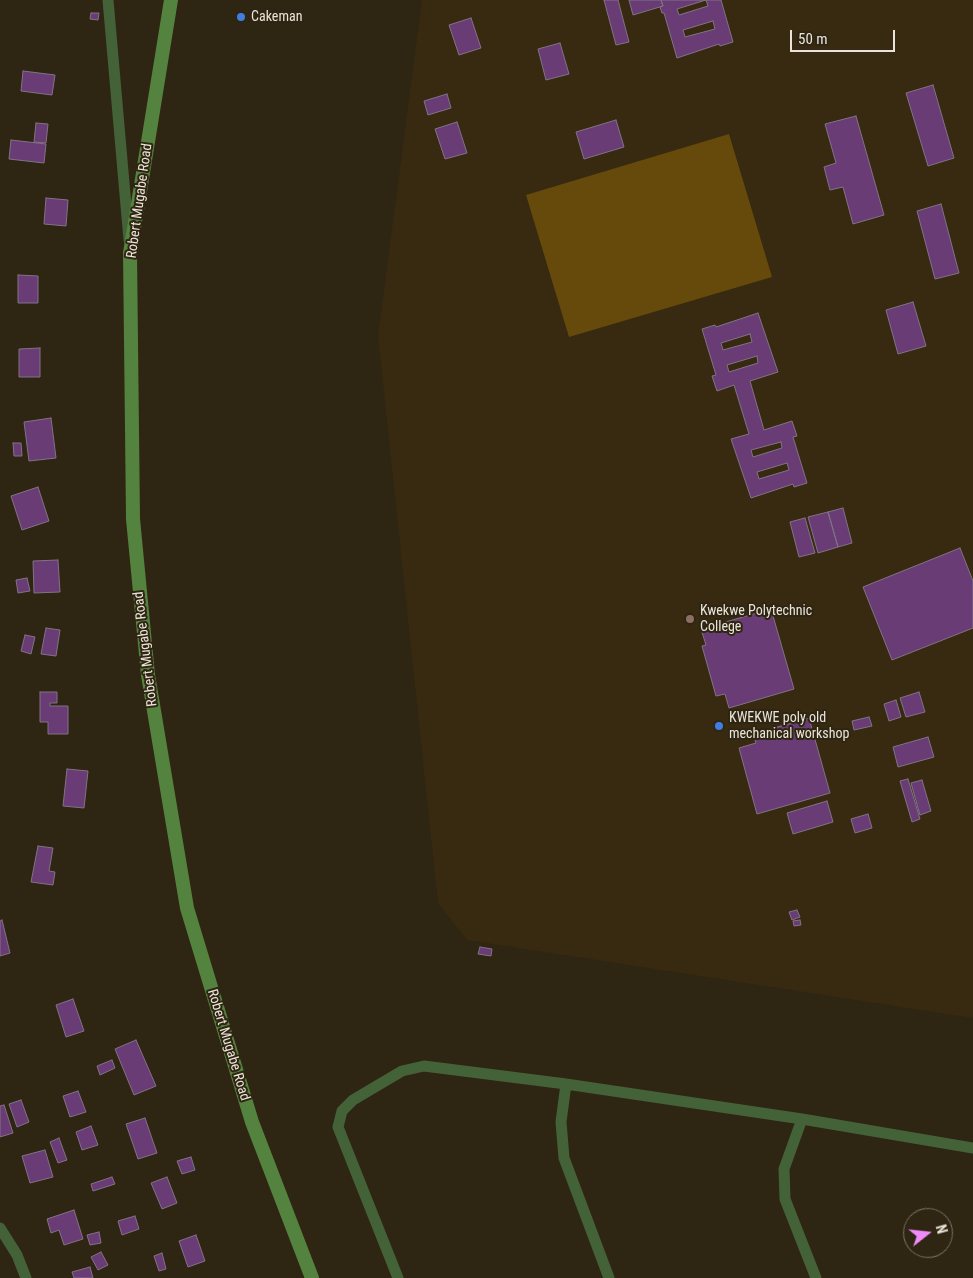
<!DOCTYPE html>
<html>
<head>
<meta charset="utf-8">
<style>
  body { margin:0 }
  #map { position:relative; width:973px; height:1278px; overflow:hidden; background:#2f2513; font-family:"Roboto Condensed",sans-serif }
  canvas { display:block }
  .north { position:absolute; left:903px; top:1208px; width:50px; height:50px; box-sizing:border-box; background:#2f2513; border:1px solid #7a7162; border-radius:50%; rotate:74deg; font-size:14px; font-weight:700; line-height:20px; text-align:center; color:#eae4d8 }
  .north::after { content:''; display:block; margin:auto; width:18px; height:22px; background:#ee8bf8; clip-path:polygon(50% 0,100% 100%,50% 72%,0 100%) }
  .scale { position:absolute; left:790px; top:30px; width:105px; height:22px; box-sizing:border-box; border:2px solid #eae4d8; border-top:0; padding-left:6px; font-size:15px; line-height:18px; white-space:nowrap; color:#eae4d8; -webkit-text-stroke:4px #2f2513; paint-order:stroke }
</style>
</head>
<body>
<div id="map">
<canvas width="973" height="1278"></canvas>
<div class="north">N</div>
<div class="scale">50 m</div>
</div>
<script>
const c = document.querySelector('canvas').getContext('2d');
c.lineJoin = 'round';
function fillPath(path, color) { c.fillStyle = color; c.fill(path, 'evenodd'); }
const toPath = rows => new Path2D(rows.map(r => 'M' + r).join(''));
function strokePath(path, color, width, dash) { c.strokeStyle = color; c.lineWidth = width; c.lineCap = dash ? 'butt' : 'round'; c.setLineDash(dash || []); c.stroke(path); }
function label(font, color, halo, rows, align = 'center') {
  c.font = font + ' "Roboto Condensed",sans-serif'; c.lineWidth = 4; c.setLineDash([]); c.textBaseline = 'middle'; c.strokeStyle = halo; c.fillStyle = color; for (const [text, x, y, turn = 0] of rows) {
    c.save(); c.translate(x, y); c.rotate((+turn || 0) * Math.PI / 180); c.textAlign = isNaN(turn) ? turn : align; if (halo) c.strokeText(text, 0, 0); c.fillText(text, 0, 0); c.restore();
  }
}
fillPath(toPath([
  [422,0,973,0,973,1018,467,940,438,903,378,336]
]), '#372a11');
fillPath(toPath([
  [729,134,772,277,569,337,526,195]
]), '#664a0b');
const building = toPath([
  [604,0,618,0,629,42,616,45,604,0],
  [629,0,661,0,663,6,633,15,629,0],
  [661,0,721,0,733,42,720,46,719,44,677,58,664,13,662,13,660,7,663,6,661,0],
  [706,0,708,6,679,15,677,9,706,0],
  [713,21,715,29,685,37,683,30,713,21],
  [91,13,99,13,98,20,90,19,91,13],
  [471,18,481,48,459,55,449,25,471,18],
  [560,43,569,74,546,80,538,49,560,43],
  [23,71,55,75,52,95,21,91,23,71],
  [933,85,954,158,928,166,906,93,933,85],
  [447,94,451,108,428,115,424,101,447,94],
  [856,116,884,215,853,224,843,187,830,190,824,167,836,163,825,124,856,116],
  [616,120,624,147,584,159,576,132,616,120],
  [457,122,467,153,445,159,435,129,457,122],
  [36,123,48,124,46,143,34,142,36,123],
  [11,140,46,144,44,163,9,159,11,140],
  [46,198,68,200,66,226,44,224,46,198],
  [941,204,959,273,935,279,917,211,941,204],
  [18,275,38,276,38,303,18,303,18,275],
  [913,302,926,346,898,354,886,310,913,302],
  [758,313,778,372,750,381,764,430,792,421,797,436,793,437,807,483,794,487,793,484,751,498,731,439,749,434,734,385,717,391,712,376,716,375,702,329,715,325,716,327,758,313],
  [750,334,752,342,723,350,721,343,750,334],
  [757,356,758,363,729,372,727,365,757,356],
  [781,442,782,448,753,457,751,450,781,442],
  [787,463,789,470,759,479,757,472,787,463],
  [40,348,40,377,19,377,19,349,40,348],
  [51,418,56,458,29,461,24,422,51,418],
  [13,443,21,443,22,456,14,456,13,443],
  [38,487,49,521,22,530,11,496,38,487],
  [843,508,852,543,838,547,828,512,843,508],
  [828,512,838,547,818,553,808,517,828,512],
  [805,518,815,553,799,557,790,522,805,518],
  [960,548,973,581,973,628,892,660,863,587,960,548],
  [58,560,60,592,34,593,33,561,58,560],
  [27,578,30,591,18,593,16,580,27,578],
  [771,609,794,689,729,708,725,694,716,696,702,646,706,645,701,629,771,609],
  [46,628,60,630,56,656,41,654,46,628],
  [25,635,35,637,31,654,21,651,25,635],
  [40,692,57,692,57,703,50,703,50,706,68,706,68,734,48,734,48,722,40,722,40,692],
  [919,692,925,712,906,717,900,698,919,692],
  [896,700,901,717,889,721,884,704,896,700],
  [869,717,872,726,854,730,852,721,869,717],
  [809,718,830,793,757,814,739,748,756,743,753,734,809,718],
  [928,737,934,757,898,767,893,747,928,737],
  [67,769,88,771,84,808,63,806,67,769],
  [908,779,920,819,912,822,900,781,908,779],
  [922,780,931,811,920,815,911,783,922,780],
  [827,801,833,822,793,834,787,813,827,801],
  [868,814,872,828,855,833,851,819,868,814],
  [38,846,53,848,49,871,55,872,53,885,31,882,38,846],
  [797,910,800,917,792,920,789,912,797,910],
  [2,920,10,953,0,956,0,921,2,920],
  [800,920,801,925,794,926,793,921,800,920],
  [480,947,492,949,491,956,478,954,480,947],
  [73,999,84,1031,66,1037,56,1005,73,999],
  [136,1040,156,1086,134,1095,115,1049,136,1040],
  [112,1060,115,1068,100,1075,97,1066,112,1060],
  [78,1091,86,1112,70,1117,63,1096,78,1091],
  [21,1100,29,1122,17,1127,9,1104,21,1100],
  [4,1105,13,1133,0,1137,0,1106,4,1105],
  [145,1118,157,1153,138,1159,126,1124,145,1118],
  [91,1126,98,1145,82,1150,76,1132,91,1126],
  [59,1138,67,1160,58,1163,50,1142,59,1138],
  [45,1150,53,1177,30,1183,22,1156,45,1150],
  [191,1157,195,1170,182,1174,177,1161,191,1157],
  [112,1177,115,1184,93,1191,91,1184,112,1177],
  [167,1177,177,1203,162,1209,151,1183,167,1177],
  [74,1210,83,1239,64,1245,59,1230,51,1233,47,1219,74,1210],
  [135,1216,139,1229,122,1235,118,1221,135,1216],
  [99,1232,101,1243,90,1245,87,1235,99,1232],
  [196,1235,205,1261,188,1267,179,1241,196,1235],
  [101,1252,108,1265,98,1270,91,1257,101,1252],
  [162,1253,166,1269,159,1271,154,1256,162,1253],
  [90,1267,93,1278,74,1278,72,1272,90,1267]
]);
fillPath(building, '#693c75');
strokePath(building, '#817385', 1);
strokePath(toPath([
  [108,0,129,240],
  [566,1084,561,1122,564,1158,609,1278],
  [802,1119,784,1169,785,1199,816,1278],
  [0,1228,17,1255,26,1278],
  [398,1278,338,1127,342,1111,353,1100,402,1071,424,1066,566,1084,802,1119,973,1148]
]), '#446238', 11);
strokePath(toPath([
  [171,0,130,253,133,519,148,675,187,908,252,1122,312,1278]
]), '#53833e', 14);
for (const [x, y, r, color] of [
  [241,17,5,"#3f7fe0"],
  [690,619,5,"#8d6e63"],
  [719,726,5,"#3f7fe0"]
]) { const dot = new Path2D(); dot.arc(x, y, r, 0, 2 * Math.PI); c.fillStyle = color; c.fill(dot); strokePath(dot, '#2f2513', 2); }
label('14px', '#eae4d8', '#2f2513', [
  ["Cakeman",251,17],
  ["Kwekwe Polytechnic",700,611],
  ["College",700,627],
  ["KWEKWE poly old",729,718],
  ["mechanical workshop",729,734]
], 'left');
label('14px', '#eae4d8', '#2f2513', [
  ["Robert Mugabe Road",140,201,-82],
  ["Robert Mugabe Road",146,649,-97],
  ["Robert Mugabe Road",228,1045,73]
]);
</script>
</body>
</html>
